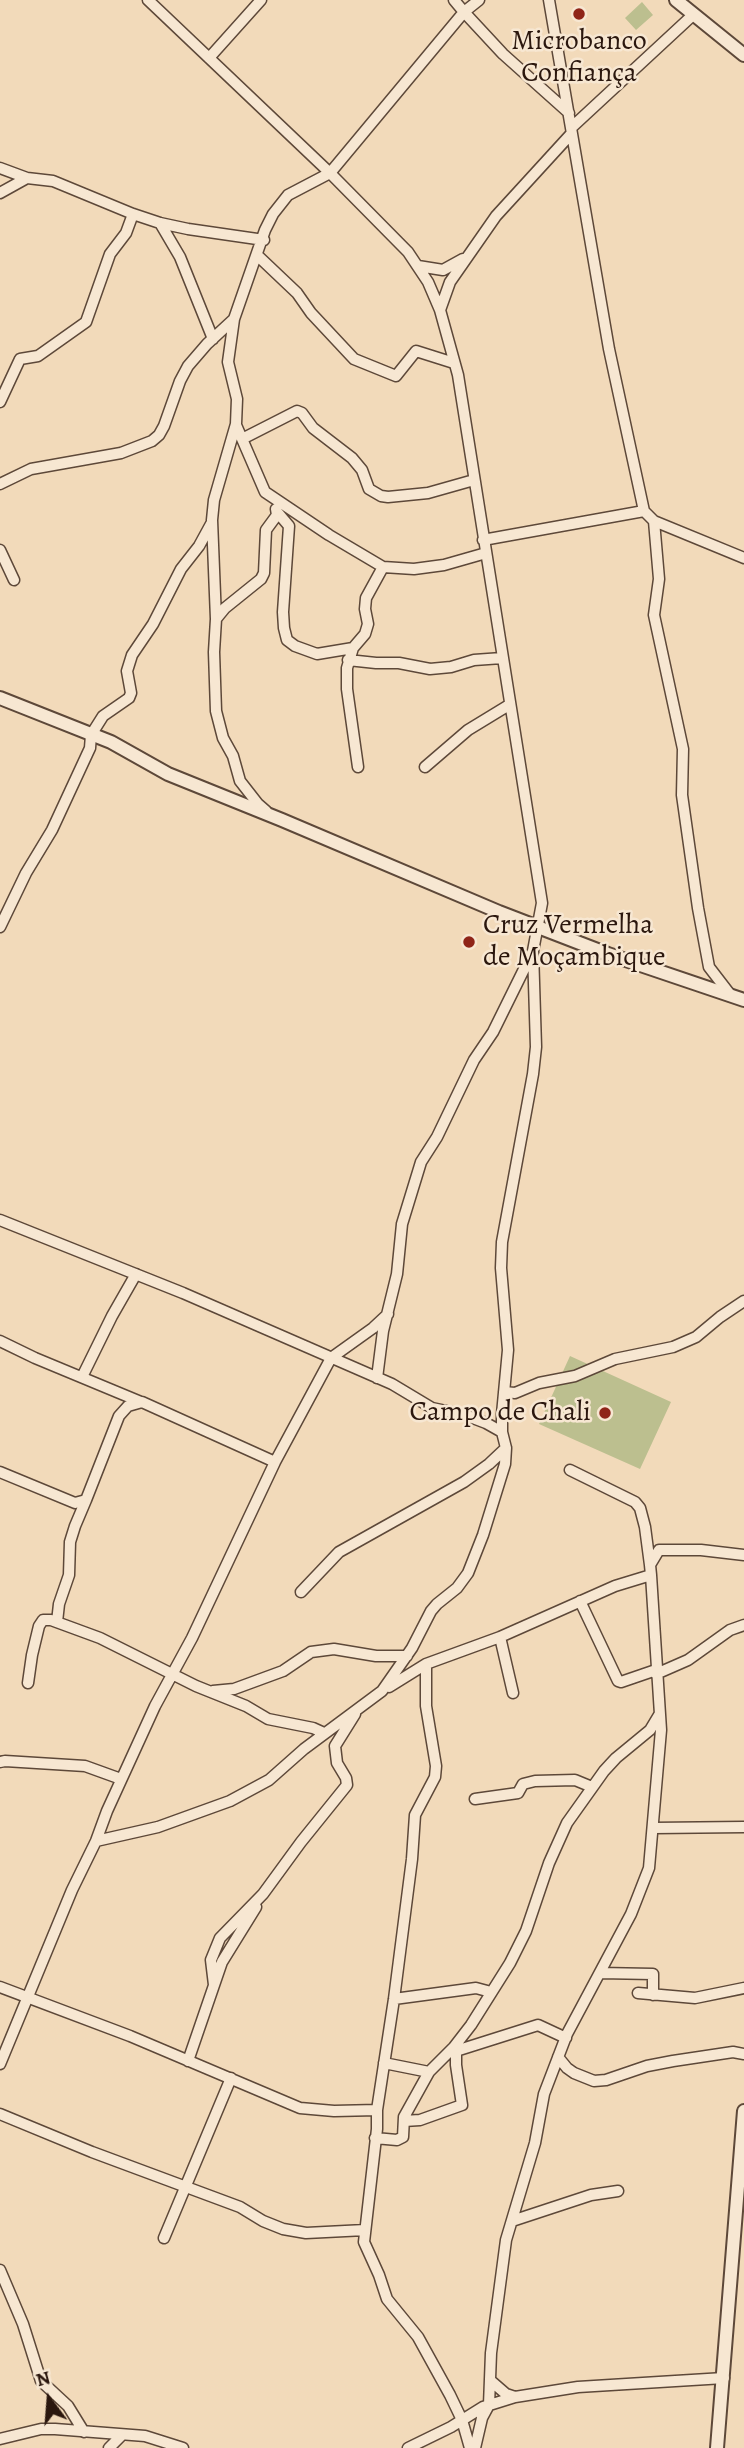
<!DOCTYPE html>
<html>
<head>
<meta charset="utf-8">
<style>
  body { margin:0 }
  #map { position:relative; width:744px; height:2448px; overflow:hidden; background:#f2daba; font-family:Alegreya,serif }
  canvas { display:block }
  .north { position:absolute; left:14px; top:2364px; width:70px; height:70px; -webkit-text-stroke:5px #f7e7d2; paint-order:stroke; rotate:344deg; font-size:19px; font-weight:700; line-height:28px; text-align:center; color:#2b170e }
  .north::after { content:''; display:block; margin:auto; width:24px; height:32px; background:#2b170e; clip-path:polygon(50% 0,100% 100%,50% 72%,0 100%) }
</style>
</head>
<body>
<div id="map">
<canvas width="744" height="2448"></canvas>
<div class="north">N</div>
</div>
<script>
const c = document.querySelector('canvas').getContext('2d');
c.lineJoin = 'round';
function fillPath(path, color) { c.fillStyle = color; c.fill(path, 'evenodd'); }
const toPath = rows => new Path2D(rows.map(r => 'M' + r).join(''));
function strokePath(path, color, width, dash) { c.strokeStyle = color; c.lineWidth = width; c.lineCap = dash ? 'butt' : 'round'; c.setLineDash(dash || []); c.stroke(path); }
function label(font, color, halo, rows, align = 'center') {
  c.font = font + ' Alegreya,serif'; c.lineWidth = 5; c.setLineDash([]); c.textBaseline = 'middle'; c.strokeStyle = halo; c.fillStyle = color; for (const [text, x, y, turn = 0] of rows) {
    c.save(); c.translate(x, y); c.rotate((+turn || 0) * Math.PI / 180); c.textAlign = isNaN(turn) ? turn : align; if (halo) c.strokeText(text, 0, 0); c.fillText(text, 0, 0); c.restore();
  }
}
fillPath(toPath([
  [642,2,653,15,636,30,625,18],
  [570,1356,671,1402,640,1469,539,1424]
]), '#bcbf8f');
const minor = toPath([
  [148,0,330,173,408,252,428,282,440,310,458,375,542,903,533,951,493,1032,474,1060,437,1137,421,1162,402,1224,397,1274,383,1331,377,1378],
  [454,0,464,12,479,0],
  [549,0,609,349,644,511,654,521,744,558],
  [209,58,261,0],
  [571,128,694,14],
  [0,168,27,178,53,181,133,214,160,223,188,229,264,240],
  [0,193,27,178],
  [160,223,180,257,213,339],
  [258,256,297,293,311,313,354,359,396,376,416,351,454,363],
  [418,266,443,270,463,259],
  [440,310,450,282,496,216,571,134],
  [0,402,20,359,38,356,86,322,110,254,126,233,133,214],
  [236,425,265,492,329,535,383,567,414,569,444,565,486,553],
  [242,439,297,411,302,413,313,428,352,458,362,470,369,489,381,496,388,497,428,493,474,480],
  [0,484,31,469,121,453,152,441,159,435,164,426,180,381,188,366,207,344,234,319],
  [278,513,289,526,283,612,284,628,287,640,295,646,317,654,353,648],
  [654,521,659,579,654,615,683,749,682,795,698,908,709,967,729,993],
  [483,540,644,511],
  [0,550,14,580],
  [216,619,225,608,261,579,264,573,266,530,277,515,276,509],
  [348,660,376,663,399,663,430,669,451,667,474,660,502,658],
  [358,767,347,689,347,668,353,648,365,634,368,624,365,609,366,598,383,567],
  [425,767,468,730,509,705],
  [266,811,258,804,240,781,233,756,223,738,216,711,214,652,216,619,212,520,214,500,236,424,237,399,228,362,234,319,265,230,273,214,288,195,330,173,464,12,503,54,569,113],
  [0,927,26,873,52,830,90,748,91,735,103,716,129,698,131,693,127,671,132,655,153,624,181,569,199,546,211,524],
  [0,1220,183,1293,392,1384,432,1408,465,1415,486,1423,502,1432],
  [0,1341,35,1358,141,1402],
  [82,1377,112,1316,136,1274],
  [504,1392,515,1393,539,1383,575,1376,615,1359,673,1347,696,1337,720,1317,744,1301],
  [570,1470,635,1502,640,1508,645,1527,650,1565],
  [0,1472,75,1503,86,1500,119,1416,128,1406,142,1402,275,1462],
  [301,1592,339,1552,464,1482,489,1464,506,1448],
  [580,1601,618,1681,621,1682,656,1670],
  [57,1622,59,1604,69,1575,70,1542,75,1526,86,1500],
  [500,1637,513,1693],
  [426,1664,426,1706,436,1766,435,1777,415,1815,412,1859,394,1999,377,2110,377,2129,364,2242,379,2275,387,2299,418,2337,450,2395,462,2420,470,2448],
  [656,1674,688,1660,730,1630,744,1625],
  [28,1683,32,1655,39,1626,43,1620,51,1620,100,1638,196,1686,246,1706,268,1719,313,1728,324,1733],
  [389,1687,426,1664,500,1637,615,1586,651,1575,650,1565,659,1550,701,1550,744,1555],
  [213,1691,234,1689,283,1671,311,1652,334,1649,376,1656,407,1656],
  [0,1762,5,1761,85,1766,121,1779],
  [475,1799,518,1793,523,1784,535,1781,575,1780,592,1787],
  [654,1828,744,1827],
  [96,1841,158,1827,230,1801,269,1780,304,1749,382,1691,412,1648,431,1611,437,1604,457,1588,468,1573,483,1535,505,1464,506,1448,502,1432,502,1414,508,1350,501,1268,502,1242,533,1074,536,1047,533,951],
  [600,1973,653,1974,653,1995],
  [214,1985,211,1960,220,1938,263,1894,301,1842,347,1785,346,1778,337,1763,335,1746,355,1714],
  [0,1987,130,2036,300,2108,334,2111,377,2110],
  [638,1993,695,1998,744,1988],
  [394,1999,476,1988,491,1992],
  [454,2047,459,2050,538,2025,566,2038],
  [558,2057,567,2068,574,2073,594,2081,606,2080,647,2066,673,2061,733,2052,744,2054],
  [188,2061,222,1962,256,1907],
  [384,2063,429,2072],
  [0,2064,72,1890,96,1841,107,1811,155,1706,192,1638,275,1462,331,1358,373,1328,388,1314],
  [0,2114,92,2152,240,2207,263,2221,283,2229,306,2233,365,2230],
  [404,2121,420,2120,462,2105,456,2065,456,2049],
  [375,2138,397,2140,403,2137,404,2117,429,2072,454,2047,471,2025,510,1963,526,1931,549,1863,567,1823,604,1771,616,1758,650,1730,659,1715],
  [512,2221,591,2195,618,2191],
  [164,2238,231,2078],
  [0,2270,23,2324,41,2381,68,2406,84,2432],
  [491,2381,506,2394,515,2397],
  [0,2439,41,2429,55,2429,145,2436,183,2448],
  [109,2448,121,2436],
  [408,2448,451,2427,483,2407,515,2397,578,2387,724,2378],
  [475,2448,482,2418,489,2405,491,2353,506,2240,535,2143,544,2094,567,2034,631,1914,649,1868,661,1730,651,1575]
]);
const tertiary = toPath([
  [676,0,744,55],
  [0,698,111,742,168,774,282,820,499,912,608,954,744,1000],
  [717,2448,744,2111]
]);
strokePath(minor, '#5d4839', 13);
strokePath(tertiary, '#5d4839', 16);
strokePath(minor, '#f7e7d2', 10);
strokePath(tertiary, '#f7e7d2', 12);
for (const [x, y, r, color] of [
  [579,14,7,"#8f2418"],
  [469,942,7,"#8f2418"],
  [605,1413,7,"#8f2418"]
]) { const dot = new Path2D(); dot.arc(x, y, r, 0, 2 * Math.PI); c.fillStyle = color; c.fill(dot); strokePath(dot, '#f7e7d2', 2.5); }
label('28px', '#2b170e', '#f7e7d2', [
  ["Microbanco",579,42],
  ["Confiança",579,74],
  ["Cruz Vermelha",483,926,"left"],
  ["de Moçambique",483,958,"left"],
  ["Campo de Chali",591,1413,"right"]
]);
</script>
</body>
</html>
